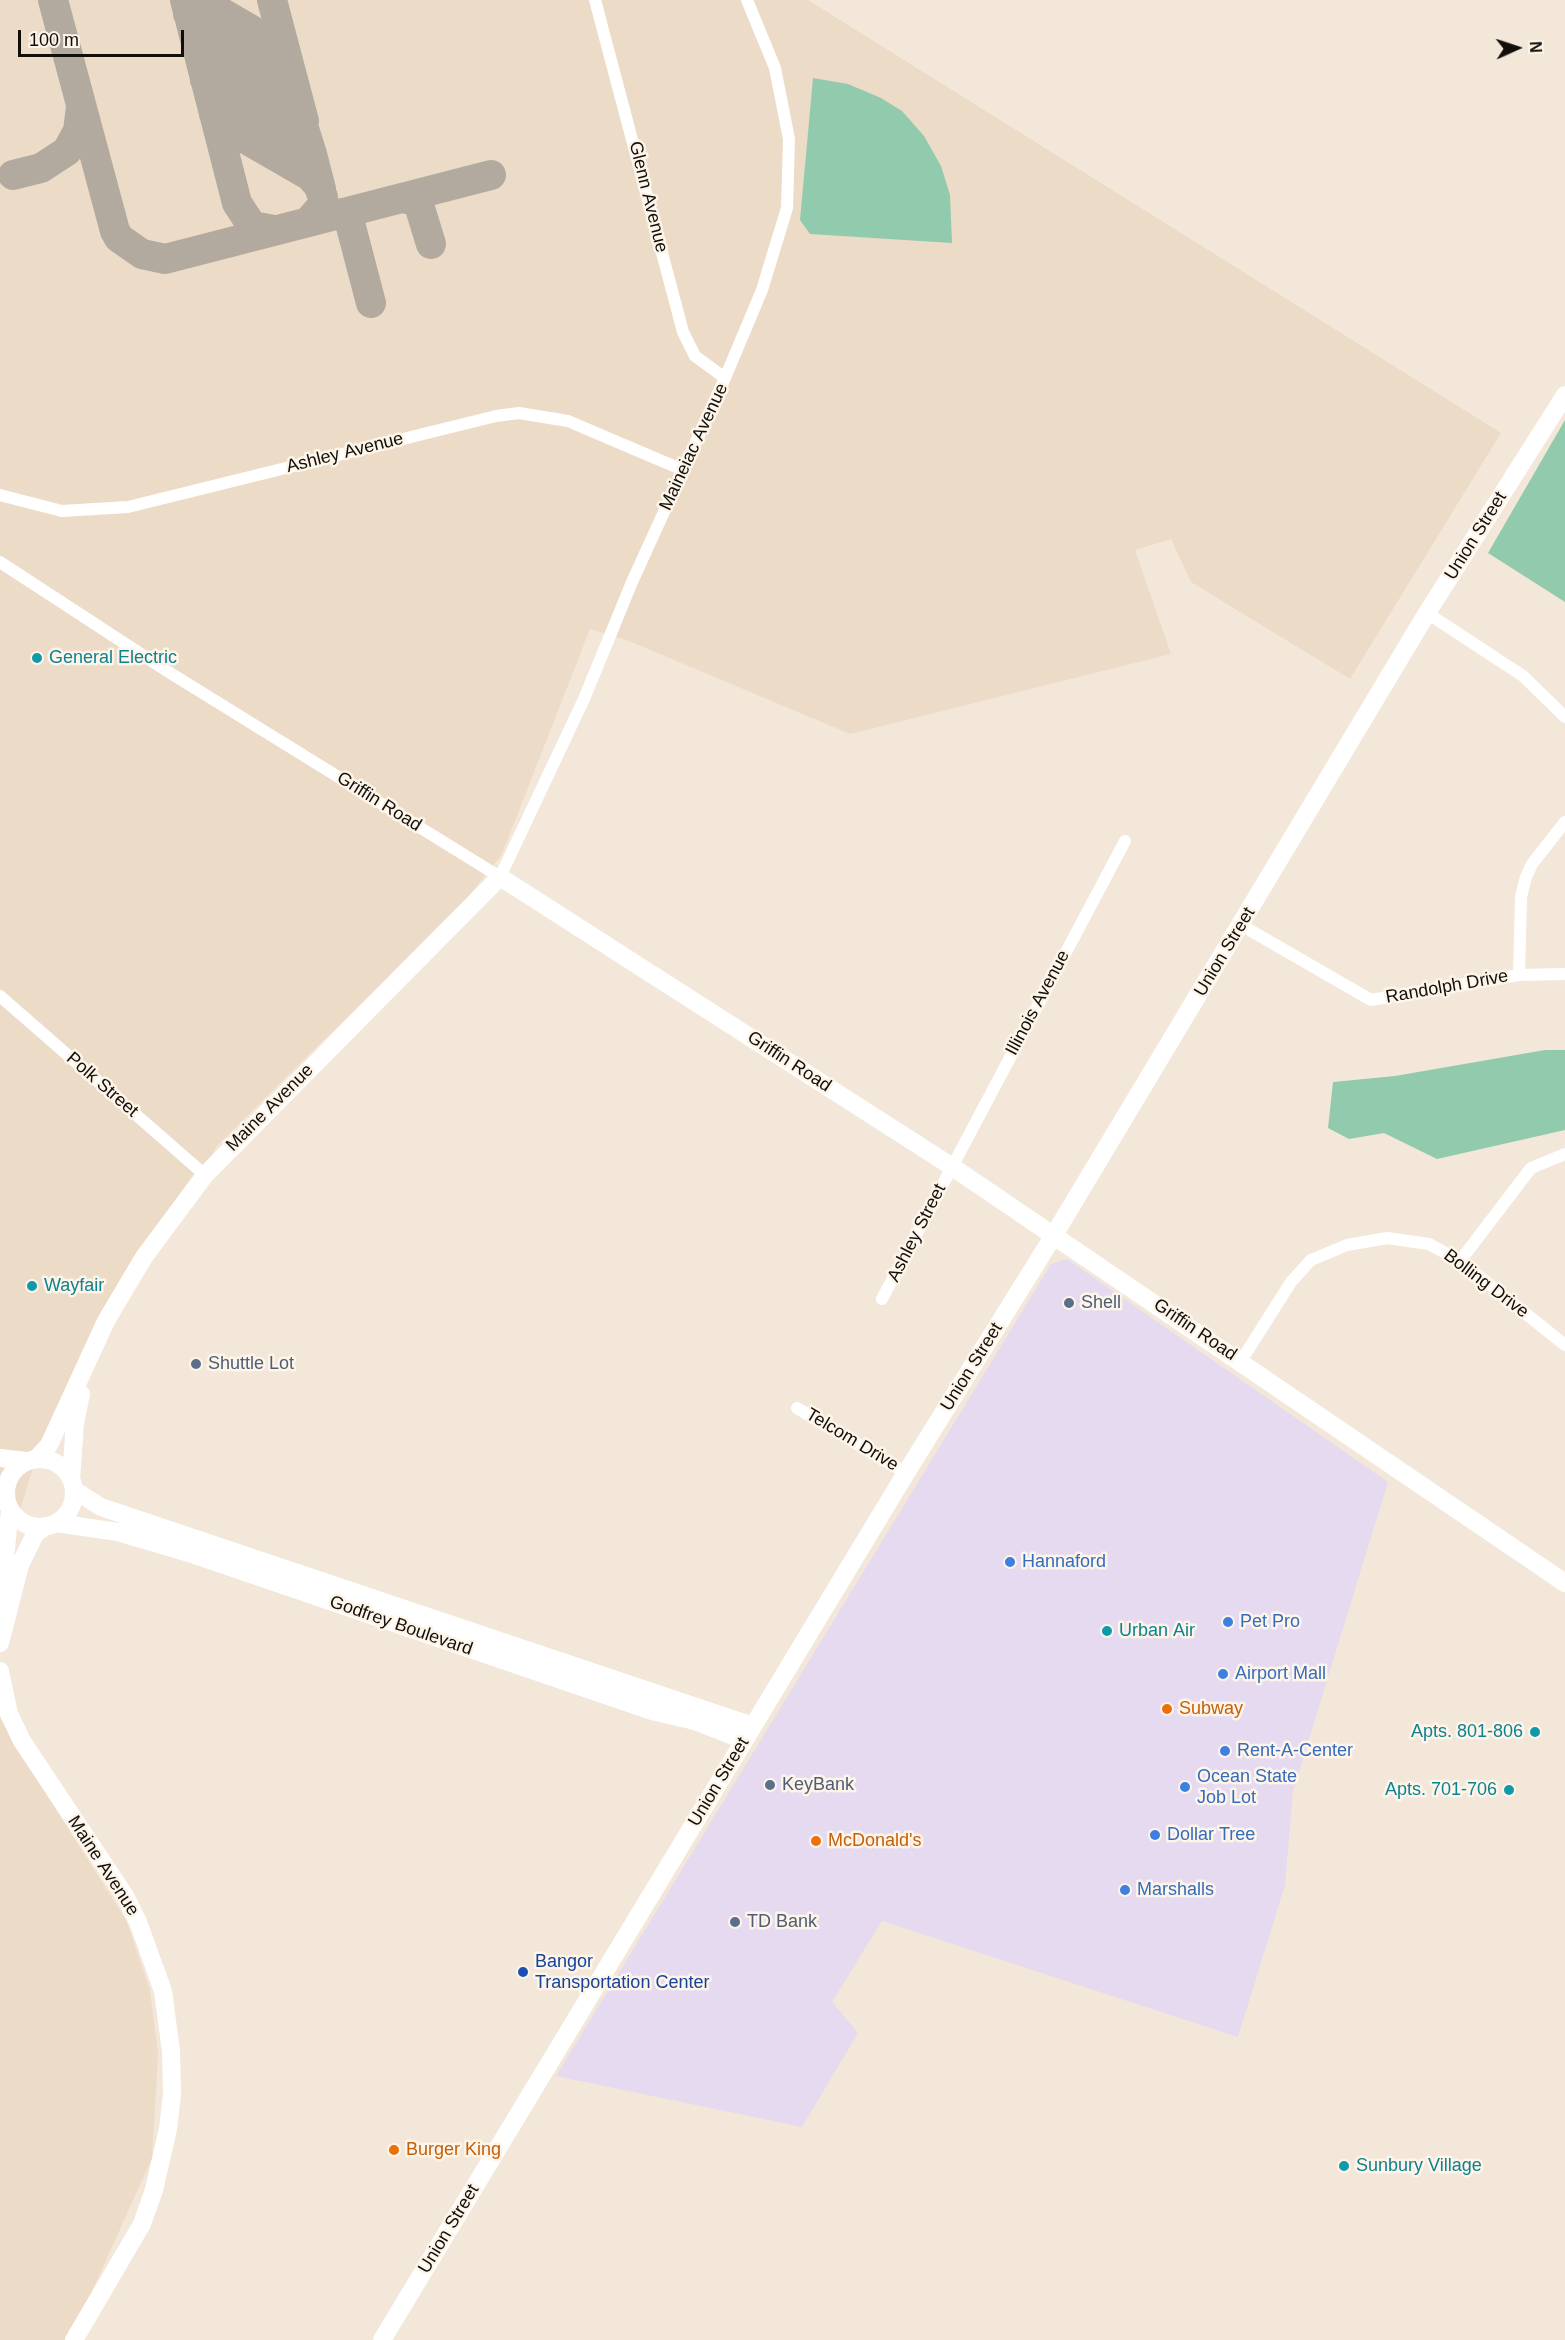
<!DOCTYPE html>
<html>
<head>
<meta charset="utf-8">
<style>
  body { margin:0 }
  #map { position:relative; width:1565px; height:2340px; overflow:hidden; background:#f3e7d9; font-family:Arial,sans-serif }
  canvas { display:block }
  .north { position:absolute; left:1487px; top:18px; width:60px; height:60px; -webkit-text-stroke:4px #fef5ea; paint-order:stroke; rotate:87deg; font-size:16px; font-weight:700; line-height:24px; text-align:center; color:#120f0a }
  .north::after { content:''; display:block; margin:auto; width:21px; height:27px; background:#120f0a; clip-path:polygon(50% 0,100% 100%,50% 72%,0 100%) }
  .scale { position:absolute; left:18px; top:30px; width:166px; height:27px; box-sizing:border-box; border:3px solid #120f0a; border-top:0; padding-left:8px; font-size:18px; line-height:21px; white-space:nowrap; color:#120f0a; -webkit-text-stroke:4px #fef5ea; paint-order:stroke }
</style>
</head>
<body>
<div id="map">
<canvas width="1565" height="2340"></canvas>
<div class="north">N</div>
<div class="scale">100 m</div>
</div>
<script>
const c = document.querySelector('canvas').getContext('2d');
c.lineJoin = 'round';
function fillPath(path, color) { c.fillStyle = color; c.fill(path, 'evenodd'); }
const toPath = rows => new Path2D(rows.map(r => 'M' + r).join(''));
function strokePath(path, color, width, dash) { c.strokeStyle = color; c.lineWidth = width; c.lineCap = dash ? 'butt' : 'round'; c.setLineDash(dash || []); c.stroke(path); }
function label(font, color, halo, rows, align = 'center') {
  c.font = font + ' Arial,sans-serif'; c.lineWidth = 5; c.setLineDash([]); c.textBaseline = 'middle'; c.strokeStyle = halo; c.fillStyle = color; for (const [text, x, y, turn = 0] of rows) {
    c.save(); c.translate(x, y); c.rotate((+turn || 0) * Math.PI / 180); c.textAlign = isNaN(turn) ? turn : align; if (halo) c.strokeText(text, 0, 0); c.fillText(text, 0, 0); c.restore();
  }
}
fillPath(toPath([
  [1067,1259,1388,1482,1293,1791,1285,1885,1238,2037,882,1921,832,2002,858,2033,802,2127,556,2076,1051,1264]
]), '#e5daef');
fillPath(toPath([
  [0,0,808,0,1501,433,1350,679,1191,582,1171,539,1135,550,1171,654,850,734,629,641,590,629,502,854,468,897,217,1146,37,1455,0,1574],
  [0,1709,41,1786,126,1920,150,1990,158,2054,152,2158,81,2316,66,2340,0,2340]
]), '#ecdbc7');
fillPath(toPath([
  [813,78,848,84,881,98,902,111,924,136,941,166,950,195,952,243,810,234,800,220],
  [1565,420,1565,602,1488,553],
  [1545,1050,1565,1050,1565,1130,1437,1159,1384,1133,1349,1139,1328,1128,1333,1082,1395,1076]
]), '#92caae');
strokePath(toPath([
  [53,0,115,231,119,238,142,254,165,259,491,175],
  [185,0,237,203,252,226,274,230],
  [200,0,279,46,286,53,295,87],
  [272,0,286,53],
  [188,14,203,30,290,82,295,87,304,121],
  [196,47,202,55,300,116,312,154],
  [205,80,216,93,307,148,312,154,321,189],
  [214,114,225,127,310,176,318,185,323,197,322,206,308,222],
  [13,175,41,168,67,151,78,131,81,107],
  [401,198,413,200,419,205,431,244],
  [342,213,350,223,371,303]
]), '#b2aa9e', 30);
strokePath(toPath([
  [595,0,683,332,695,356,725,378],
  [0,495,62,511,128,507,496,416,519,413,568,421,683,470],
  [0,562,167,671,500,877,584,699,632,582,725,378,762,290,787,208,789,139,775,68,747,0],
  [1427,613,1523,676,1565,717],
  [1241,925,1371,1000,1519,975,1565,974],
  [1519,975,1521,897,1526,877,1532,864,1565,822],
  [0,996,205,1175],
  [1460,1261,1531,1168,1565,1154],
  [882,1299,1125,841],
  [1241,1361,1291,1282,1311,1260,1347,1245,1387,1238,1429,1244,1460,1261,1565,1345],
  [797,1408,906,1473]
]), '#fff', 12);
strokePath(toPath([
  [0,1458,27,1461],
  [36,1459,49,1445,106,1321,144,1257,205,1175,500,877,951,1166,1565,1583],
  '6 1493a34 34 0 1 1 68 0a34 34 0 1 1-68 0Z',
  [71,1479,75,1423,81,1394],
  [74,1490,101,1507,753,1726],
  [56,1523,118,1532,189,1553,652,1711,695,1721,744,1740],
  [1,1596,10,1509],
  [0,1643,20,1565,35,1534,46,1526],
  [0,1671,9,1714,22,1741,125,1896,138,1922,163,1991,171,2051,172,2094,168,2129,154,2190,142,2224,74,2340],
  [382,2340,906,1473,1054,1235,1427,613,1565,395]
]), '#fff', 18);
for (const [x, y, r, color] of [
  [37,658,6,"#0f9aa8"],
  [32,1286,6,"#0f9aa8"],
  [1069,1303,6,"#5c6f8a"],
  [196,1364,6,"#5c6f8a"],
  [1010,1562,6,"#3f7fe0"],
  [1228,1622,6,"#3f7fe0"],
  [1107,1631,6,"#0f9aa8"],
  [1223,1674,6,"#3f7fe0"],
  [1167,1709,6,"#e8710a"],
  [1535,1732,6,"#0f9aa8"],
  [1225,1751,6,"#3f7fe0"],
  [770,1785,6,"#5c6f8a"],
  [1185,1787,6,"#3f7fe0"],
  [1509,1790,6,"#0f9aa8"],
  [1155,1835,6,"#3f7fe0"],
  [816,1841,6,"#e8710a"],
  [1125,1890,6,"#3f7fe0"],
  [735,1922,6,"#5c6f8a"],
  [523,1972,6,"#1a4fb4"],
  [394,2150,6,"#e8710a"],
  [1344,2166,6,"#0f9aa8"]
]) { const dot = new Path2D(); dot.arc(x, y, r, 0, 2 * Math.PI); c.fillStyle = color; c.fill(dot); strokePath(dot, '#fef5ea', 2); }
label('18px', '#120f0a', '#fef5ea', [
  ["Glenn Avenue",648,197,76],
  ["Maineiac Avenue",694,447,-65],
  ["Ashley Avenue",345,453,-14],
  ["Union Street",1476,536,-58],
  ["Griffin Road",379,802,32],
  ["Union Street",1225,952,-59],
  ["Randolph Drive",1447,987,-10],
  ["Illinois Avenue",1038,1003,-62],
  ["Griffin Road",789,1062,33],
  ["Polk Street",102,1085,41],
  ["Maine Avenue",270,1108,-45],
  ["Ashley Street",917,1233,-63],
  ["Bolling Drive",1486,1284,37],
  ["Griffin Road",1195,1330,34],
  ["Union Street",972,1367,-58],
  ["Telcom Drive",852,1440,31],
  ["Godfrey Boulevard",401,1626,19],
  ["Union Street",719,1782,-59],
  ["Maine Avenue",103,1866,57],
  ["Union Street",449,2229,-59]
]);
label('18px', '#0d838f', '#fef5ea', [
  ["General Electric",49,658],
  ["Wayfair",44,1286],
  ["Urban Air",1119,1631],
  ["Apts. 801-806",1523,1732,"right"],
  ["Apts. 701-706",1497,1790,"right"],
  ["Sunbury Village",1356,2166]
], 'left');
label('18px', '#4e5e75', '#fef5ea', [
  ["Shell",1081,1303],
  ["Shuttle Lot",208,1364],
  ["KeyBank",782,1785],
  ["TD Bank",747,1922]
], 'left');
label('18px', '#366cbe', '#fef5ea', [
  ["Hannaford",1022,1562],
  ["Pet Pro",1240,1622],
  ["Airport Mall",1235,1674],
  ["Rent-A-Center",1237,1751],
  ["Ocean State",1197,1777],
  ["Job Lot",1197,1798],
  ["Dollar Tree",1167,1835],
  ["Marshalls",1137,1890]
], 'left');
label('18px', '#c56008', '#fef5ea', [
  ["Subway",1179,1709],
  ["McDonald's",828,1841],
  ["Burger King",406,2150]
], 'left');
label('18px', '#164399', '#fef5ea', [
  ["Bangor",535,1962],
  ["Transportation Center",535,1983]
], 'left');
</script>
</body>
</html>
